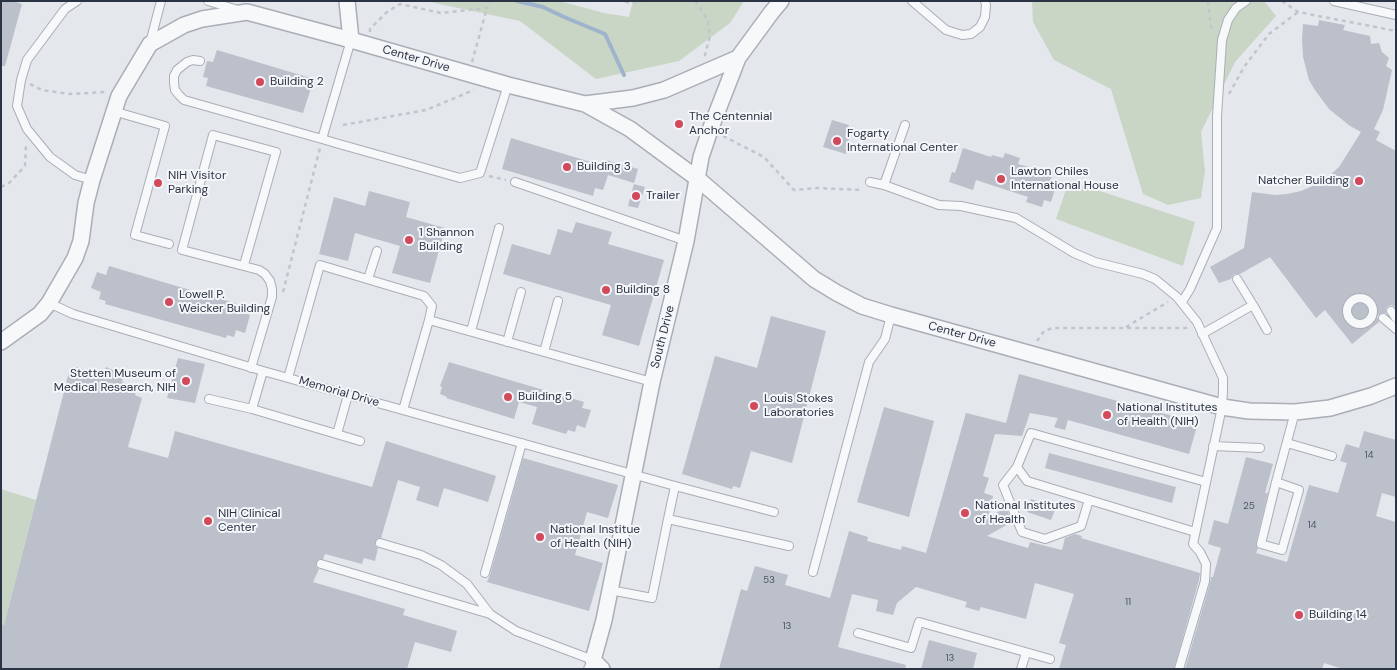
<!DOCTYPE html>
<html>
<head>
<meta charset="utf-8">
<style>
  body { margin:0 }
  #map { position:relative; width:1397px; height:670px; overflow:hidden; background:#e4e7ec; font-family:"DM Sans",sans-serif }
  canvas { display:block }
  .frame { position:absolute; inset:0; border:2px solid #2b3445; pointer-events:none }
</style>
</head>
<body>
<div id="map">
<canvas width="1397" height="670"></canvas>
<div class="frame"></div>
</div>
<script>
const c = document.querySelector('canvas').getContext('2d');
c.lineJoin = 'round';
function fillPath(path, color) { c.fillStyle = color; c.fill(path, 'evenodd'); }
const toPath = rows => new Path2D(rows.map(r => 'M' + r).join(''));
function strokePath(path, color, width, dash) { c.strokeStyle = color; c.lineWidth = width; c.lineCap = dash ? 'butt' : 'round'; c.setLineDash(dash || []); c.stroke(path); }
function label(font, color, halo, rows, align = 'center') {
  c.font = font + ' "DM Sans",sans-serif'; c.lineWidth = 4; c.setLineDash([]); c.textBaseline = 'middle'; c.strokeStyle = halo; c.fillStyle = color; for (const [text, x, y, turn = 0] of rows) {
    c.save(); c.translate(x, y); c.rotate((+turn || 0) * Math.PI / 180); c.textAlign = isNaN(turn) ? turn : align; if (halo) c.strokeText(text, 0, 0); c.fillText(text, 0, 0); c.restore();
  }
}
fillPath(toPath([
  [425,1,559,1,604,13,629,17,633,1,744,1,730,23,679,61,596,79,520,21],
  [1032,1,1264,1,1276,16,1235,62,1201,132,1205,171,1201,198,1168,205,1143,194,1111,89,1054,60,1033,22],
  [1069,181,1195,222,1183,266,1056,219],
  [1,489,36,500,4,625,1,624]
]), '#c9d6c5');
strokePath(toPath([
  [517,1,543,7,564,17,605,34,624,75]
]), '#9fb4cc', 4);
fillPath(toPath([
  [1,1,13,1,22,4,5,66,1,66],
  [1319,20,1345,25,1343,30,1370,36,1371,44,1379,43,1382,52,1389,58,1386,66,1392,70,1383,110,1374,129,1380,132,1376,140,1396,151,1396,307,1391,305,1387,307,1386,309,1386,313,1382,313,1378,315,1377,317,1379,322,1352,344,1325,310,1316,318,1270,257,1240,274,1234,274,1231,279,1219,283,1210,267,1244,248,1252,192,1275,195,1287,194,1301,191,1315,185,1328,177,1339,167,1361,132,1350,126,1329,109,1315,90,1309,80,1303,57,1302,39,1303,24,1318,26],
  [217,50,314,79,303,113,206,86,208,78,203,77,207,61,213,62],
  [832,120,849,125,845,137,849,138,848,143,850,144,846,154,823,147],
  [511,138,604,166,606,160,638,169,634,183,608,175,603,190,595,188,593,196,502,169],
  [963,148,991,157,992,155,1003,158,1005,153,1020,158,1018,164,1029,167,1028,169,1052,176,1050,184,1056,186,1051,202,1044,200,1042,207,1026,202,1028,197,976,180,973,190,949,182,952,172,955,173],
  [634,184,645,187,638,208,628,206],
  [369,191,410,202,406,217,445,228,430,283,392,273,400,246,355,233,348,261,319,254,334,197,365,206],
  [576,222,612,232,608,244,664,260,639,346,602,335,611,305,503,274,512,244,550,255,558,229,572,233],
  [109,266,244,306,242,312,250,315,245,333,236,330,234,337,227,335,226,338,105,304,106,301,99,299,101,292,91,288,97,272,106,275],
  [771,316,826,331,792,463,751,451,740,488,733,486,732,489,682,474,715,356,757,368],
  [178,358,205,364,195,403,167,398],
  [449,362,584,402,582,408,591,410,585,428,577,425,575,432,568,430,566,434,532,424,537,407,519,402,514,419,446,398,447,397,440,394,442,387,440,386],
  [76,367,102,375,106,367,124,375,122,382,137,388,135,395,142,398,128,447,168,458,175,431,372,487,386,441,496,476,488,502,444,488,438,507,416,500,420,487,398,480,381,538,377,539,375,542,376,546,378,548,375,561,364,558,362,564,325,554,323,559,318,560,316,563,316,566,319,569,313,582,405,609,403,615,457,631,451,652,415,642,407,669,1,669,1,624,4,625,69,372,74,374],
  [1019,374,1198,423,1189,454,1068,420,1065,430,1054,427,1058,418,1030,413,1022,436,995,434,983,476,989,478,984,493,993,496,988,518,1006,507,1012,522,987,536,1028,548,1030,542,1062,550,1065,538,1075,534,1082,536,1081,538,1200,573,1199,580,1174,669,1059,669,1066,645,1059,643,1074,594,1035,583,1026,619,981,607,979,611,965,607,967,602,916,587,897,603,893,615,876,611,878,600,852,594,838,647,906,665,905,669,719,669,741,589,747,591,755,566,788,575,785,585,830,598,849,531,868,537,867,541,901,550,902,546,926,553,966,413,1006,423],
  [884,407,934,421,909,517,857,502],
  [1364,431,1396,440,1396,497,1382,493,1376,516,1396,522,1396,663,1394,669,1343,669,1324,663,1322,669,1185,669,1210,583,1211,577,1213,577,1221,548,1208,544,1214,520,1228,524,1246,457,1273,464,1265,493,1268,493,1256,543,1258,548,1256,553,1287,562,1309,485,1338,493,1347,463,1340,461,1346,444,1359,448],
  [1049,453,1176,487,1172,503,1045,468],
  [523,458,618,485,608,518,587,512,575,555,603,563,589,611,487,582,490,575],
  [1031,499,1056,507,1051,520,1027,512],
  [929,640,977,653,973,669,921,669]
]), '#bbc0ca');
const service = toPath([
  [77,1,65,9,27,60,21,80,17,106,27,129,50,157,75,175,92,180],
  [208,1,238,10],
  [912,1,946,30,962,35,971,34,980,27,985,17,986,5,985,1],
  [1334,1,1396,15],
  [351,40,322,139,339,144,460,178,480,173,508,85],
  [150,43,161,1],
  [200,61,193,60,187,62,177,70,174,76,174,83,175,90,179,95,184,100,322,139],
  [113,111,165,126,135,235,169,244],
  [515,182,686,241],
  [870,182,884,185,939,205,961,206,1016,218,1074,253,1095,262,1143,274,1155,279,1177,297,1197,322,1223,378,1223,391,1222,407,1193,544,1200,552,1206,564,1205,581,1179,669],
  [884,185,905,125],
  [244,265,276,152,213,135,182,250,259,270,265,274,270,281,272,289,272,297,251,368],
  [368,279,377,251],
  [1237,279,1253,305],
  '1347 311a13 13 0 1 1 26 0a13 13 0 1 1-26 0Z',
  [1182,302,1190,289,1217,228,1217,116,1222,40,1228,20,1236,8,1246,1],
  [49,303,73,314,263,371,675,486,774,512],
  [1391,311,1396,318],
  [1383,318,1396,329],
  [471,331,499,228],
  [1202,334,1253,305,1267,330],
  [507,342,521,292],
  [544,352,558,301],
  [288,378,320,265,424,296,432,306,429,320],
  [209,399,252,409,263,371],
  [252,409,360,441],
  [403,410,429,320,652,382],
  [337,434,348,395],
  [1287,443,1332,456],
  [1213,446,1260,448],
  [1017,467,1003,485,1022,532,1045,539,1081,526,1089,500],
  [1276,482,1299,490,1282,550,1261,544,1276,482,1295,412],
  [668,519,675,486],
  [1195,532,1027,481,1017,467,1031,433,1206,482],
  [380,543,421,555,441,565,467,584,490,614,516,631,593,660,588,669],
  [321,564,490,614],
  [813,572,869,362,885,339,891,315],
  [485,573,522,443],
  [610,590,652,598,668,519,789,546],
  [858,633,911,648,919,622,1050,659],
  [1021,669,1026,653]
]);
const minor = toPath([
  [347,1,351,40],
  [585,104,633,98,664,90,738,58],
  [1,342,40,314,49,303,75,258,81,241,86,203,92,180,119,96,150,44,184,25,202,19,247,12,351,40,508,85,585,104,630,129,698,179,814,279,837,293,862,306,891,315,1222,407,1249,411,1295,412,1330,408,1371,396,1396,386],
  [602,669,593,660,604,620,652,382,686,241,701,157,710,130,738,58,771,13,781,1]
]);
strokePath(service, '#a9aeb7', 10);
strokePath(minor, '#a9aeb7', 18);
strokePath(toPath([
  [625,1,630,3,642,1],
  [695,1,699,6,708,21,710,36,704,59],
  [1208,1,1211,26,1213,32],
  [1282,1,1298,12,1396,31],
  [370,32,370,29,387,12,400,4,441,13,487,8,489,1],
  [472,62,487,8],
  [30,84,42,90,70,94,106,92],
  [1229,94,1244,67,1269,34,1298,12],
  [343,125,426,110,474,90],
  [723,136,764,157,794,190,817,188,862,190],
  [489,176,506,180],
  [1,187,9,183,25,166,26,145],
  [283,292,320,148],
  [1126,327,1168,302],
  [1037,341,1044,331,1053,328,1186,328,1188,327]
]), '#c2c5cb', 2.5, [4, 4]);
strokePath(service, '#f7f8fa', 8);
strokePath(minor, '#f7f8fa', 15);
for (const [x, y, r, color] of [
  [260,82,5,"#d1495b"],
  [679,124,5,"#d1495b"],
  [837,141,5,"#d1495b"],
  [567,167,5,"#d1495b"],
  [1001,179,5,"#d1495b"],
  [1359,181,5,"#d1495b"],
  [158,183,5,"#d1495b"],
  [636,196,5,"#d1495b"],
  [409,240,5,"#d1495b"],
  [606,290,5,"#d1495b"],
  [169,302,5,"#d1495b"],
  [186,381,5,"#d1495b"],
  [508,397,5,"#d1495b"],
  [754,406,5,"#d1495b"],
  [1107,415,5,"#d1495b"],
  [965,513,5,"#d1495b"],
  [208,521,5,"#d1495b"],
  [540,537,5,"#d1495b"],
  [1299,615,5,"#d1495b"]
]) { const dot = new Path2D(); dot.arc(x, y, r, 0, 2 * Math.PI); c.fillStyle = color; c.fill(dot); strokePath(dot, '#f4f6f9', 2); }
label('10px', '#4f5766', null, [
  ["14",1369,455],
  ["25",1249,506],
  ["14",1312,525],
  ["53",769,580],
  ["11",1128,602],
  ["13",787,626],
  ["13",950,658]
]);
label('12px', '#2b3445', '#f4f6f9', [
  ["Center Drive",416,59,16],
  ["Center Drive",962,335,15],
  ["South Drive",663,337,-76],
  ["Memorial Drive",339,392,16]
]);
label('12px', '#2b3445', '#f4f6f9', [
  ["Building 2",270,82],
  ["The Centennial",689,117],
  ["Anchor",689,131],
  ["Fogarty",847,134],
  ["International Center",847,148],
  ["Building 3",577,167],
  ["Lawton Chiles",1011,172],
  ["International House",1011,186],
  ["NIH Visitor",168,176],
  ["Parking",168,190],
  ["Natcher Building",1349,181,"right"],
  ["Trailer",646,196],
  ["1 Shannon",419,233],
  ["Building",419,247],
  ["Building 8",616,290],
  ["Lowell P.",179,295],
  ["Weicker Building",179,309],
  ["Stetten Museum of",176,374,"right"],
  ["Medical Research, NIH",176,388,"right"],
  ["Building 5",518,397],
  ["Louis Stokes",764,399],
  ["Laboratories",764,413],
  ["National Institutes",1117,408],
  ["of Health (NIH)",1117,422],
  ["National Institutes",975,506],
  ["of Health",975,520],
  ["NIH Clinical",218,514],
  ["Center",218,528],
  ["National Institue",550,530],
  ["of Health (NIH)",550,544],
  ["Building 14",1309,615]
], 'left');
</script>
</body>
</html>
